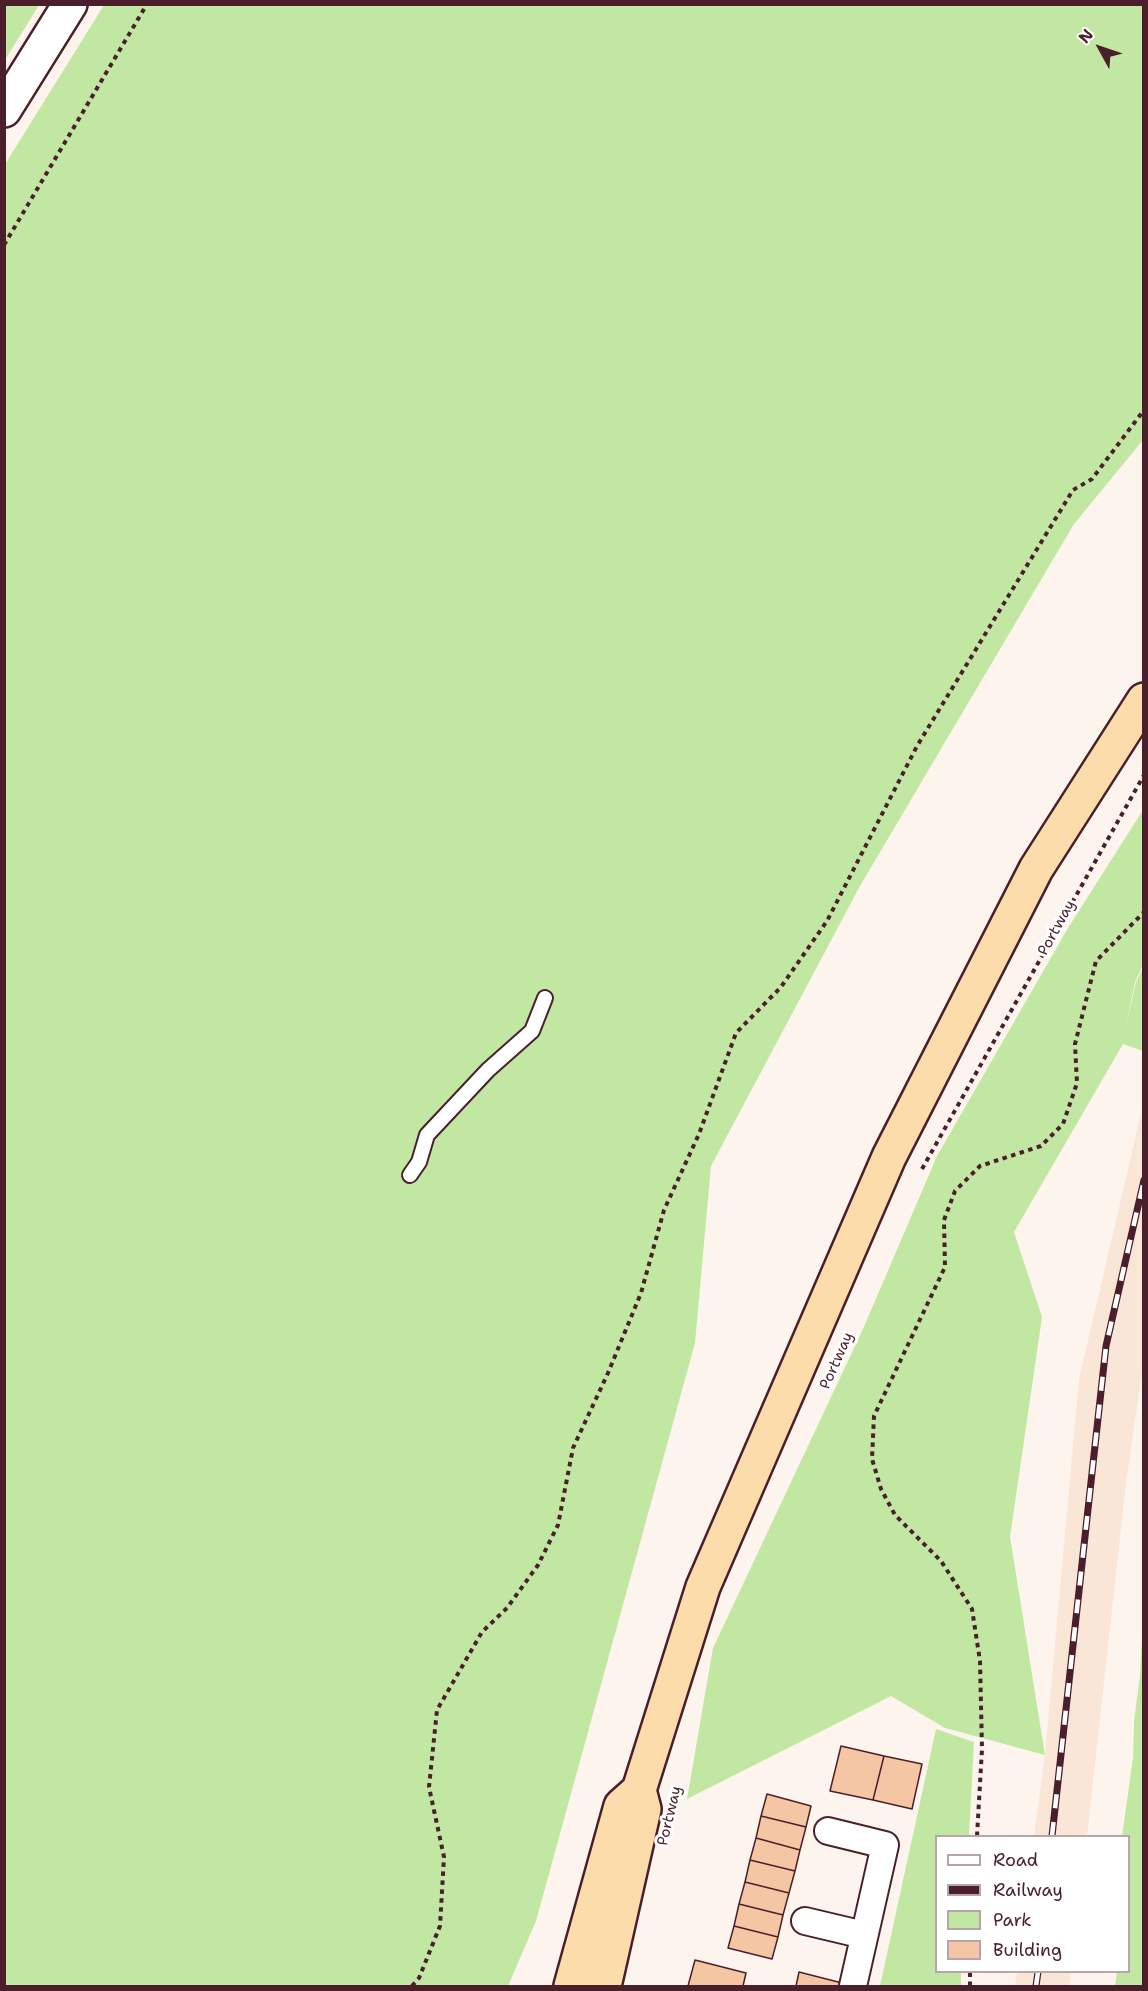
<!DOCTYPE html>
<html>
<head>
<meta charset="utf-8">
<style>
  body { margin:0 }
  #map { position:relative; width:1148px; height:1991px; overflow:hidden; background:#fdf4ed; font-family:"Shantell Sans",sans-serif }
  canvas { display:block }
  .frame { position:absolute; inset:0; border:6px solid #4a1f2b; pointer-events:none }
  .legend { position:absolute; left:935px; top:1835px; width:195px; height:138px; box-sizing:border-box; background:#fff; border:2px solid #b7a5aa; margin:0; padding:8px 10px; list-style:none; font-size:18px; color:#4a1f2b }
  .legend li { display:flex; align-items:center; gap:12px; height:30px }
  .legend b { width:30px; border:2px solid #b7a5aa }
  .north { position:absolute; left:1070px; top:18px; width:60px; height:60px; -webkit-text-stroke:4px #fff; paint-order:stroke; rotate:310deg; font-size:16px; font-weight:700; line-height:24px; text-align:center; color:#4a1f2b }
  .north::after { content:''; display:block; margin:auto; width:21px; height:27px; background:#4a1f2b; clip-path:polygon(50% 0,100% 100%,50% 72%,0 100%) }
</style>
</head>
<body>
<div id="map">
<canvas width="1148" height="1991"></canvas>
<div class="frame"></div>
<ul class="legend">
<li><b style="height:8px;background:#fff"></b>Road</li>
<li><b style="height:8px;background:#4a1f2b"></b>Railway</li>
<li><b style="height:16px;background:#c2e7a2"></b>Park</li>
<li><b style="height:16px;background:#f4c6a3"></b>Building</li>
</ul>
<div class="north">N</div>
</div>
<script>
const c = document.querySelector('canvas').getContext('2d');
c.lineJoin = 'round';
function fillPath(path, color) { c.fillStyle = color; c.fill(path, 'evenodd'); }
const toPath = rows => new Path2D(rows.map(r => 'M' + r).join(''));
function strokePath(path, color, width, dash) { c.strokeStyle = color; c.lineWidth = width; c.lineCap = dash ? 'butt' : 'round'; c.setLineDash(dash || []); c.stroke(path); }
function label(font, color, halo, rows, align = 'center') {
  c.font = font + ' "Shantell Sans",sans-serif'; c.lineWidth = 6; c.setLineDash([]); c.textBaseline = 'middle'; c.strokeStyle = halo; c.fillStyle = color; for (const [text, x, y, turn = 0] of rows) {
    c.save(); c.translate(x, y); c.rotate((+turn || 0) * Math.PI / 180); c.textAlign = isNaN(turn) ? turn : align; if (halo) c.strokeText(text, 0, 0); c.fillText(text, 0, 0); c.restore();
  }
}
fillPath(toPath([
  [1143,1105,1143,1365,1126,1483,1087,1836,1034,1836,1045,1755,1079,1379],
  [1017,1972,1071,1972,1069,1986,1015,1986]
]), '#fae6d7');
fillPath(toPath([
  [5,4,39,5,5,60,4,5],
  [104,5,1143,5,1143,440,1074,524,860,886,711,1166,695,1343,536,1921,508,1986,5,1986,4,166],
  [1143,810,1143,965,1135,982,1125,1031,1136,982,1143,968,1143,1051,1123,1044,1014,1232,1042,1317,1010,1537,1045,1755,945,1728,891,1696,687,1799,713,1648,863,1329,937,1156,1068,928],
  [1143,1616,1143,1986,1115,1986,1117,1972,1128,1972,1128,1836,1122,1836,1133,1758,1134,1722,1140,1675],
  [936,1729,974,1742,969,1836,936,1836,936,1972,961,1972,961,1986,880,1986]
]), '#c2e7a2');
const building = toPath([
  [841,1746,884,1756,873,1800,830,1791,841,1746],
  [884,1756,922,1764,912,1809,873,1800,884,1756],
  [767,1794,811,1806,806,1827,761,1816,767,1794],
  [761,1816,806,1827,800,1850,756,1838,761,1816],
  [756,1838,800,1850,795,1871,750,1860,756,1838],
  [750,1860,795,1871,789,1893,745,1882,750,1860],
  [745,1882,789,1893,783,1915,739,1904,745,1882],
  [739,1904,783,1915,778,1937,734,1926,739,1904],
  [734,1926,778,1937,772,1959,728,1948,734,1926],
  [695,1960,746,1973,743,1986,688,1986,695,1960],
  [799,1972,846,1984,845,1986,796,1986,799,1972]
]);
fillPath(building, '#f4c6a3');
strokePath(building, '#4a1f2b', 1.5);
const service = toPath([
  [410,1175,419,1162,427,1135,488,1070,532,1031,545,998]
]);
const minor = toPath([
  [828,1831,885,1845,853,1986],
  [805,1921,864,1935]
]);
const secondary = toPath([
  [4,110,70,4]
]);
const trunk = toPath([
  [571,1986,621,1806,639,1790],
  [604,1986,644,1809,639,1790,703,1587,889,1157,1036,869,1144,700]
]);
strokePath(service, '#4a1f2b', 18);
strokePath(minor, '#4a1f2b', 30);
strokePath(secondary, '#4a1f2b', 38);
strokePath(trunk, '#4a1f2b', 38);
strokePath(toPath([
  [4,245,147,4],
  [922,1169,1144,775],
  [977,1836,982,1749,980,1661,972,1609,941,1561,895,1515,881,1489,872,1459,874,1416,945,1267,944,1220,955,1191,980,1166,1041,1146,1063,1124,1077,1083,1075,1044,1096,961,1144,912],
  [412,1986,419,1978,440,1926,444,1857,429,1787,437,1710,482,1632,507,1608,538,1565,558,1525,573,1448,608,1373,641,1293,664,1210,699,1134,736,1033,781,987,827,921,917,746,1073,490,1092,479,1144,410],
  [970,1986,970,1972]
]), '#4a1f2b', 4, [4.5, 4.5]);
strokePath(service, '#fff', 14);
strokePath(minor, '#fff', 26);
strokePath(secondary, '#fff', 33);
strokePath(trunk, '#fddcac', 33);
const rail = toPath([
  [1052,1836,1106,1346,1144,1180],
  [1036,1986,1038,1972]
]);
strokePath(rail, '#4a1f2b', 7);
strokePath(rail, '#fff', 4.5, [14]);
label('15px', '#4a1f2b', '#fff', [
  ["Portway",1057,928,-61],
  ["Portway",837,1361,-66],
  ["Portway",670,1816,-76]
]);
</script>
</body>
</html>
